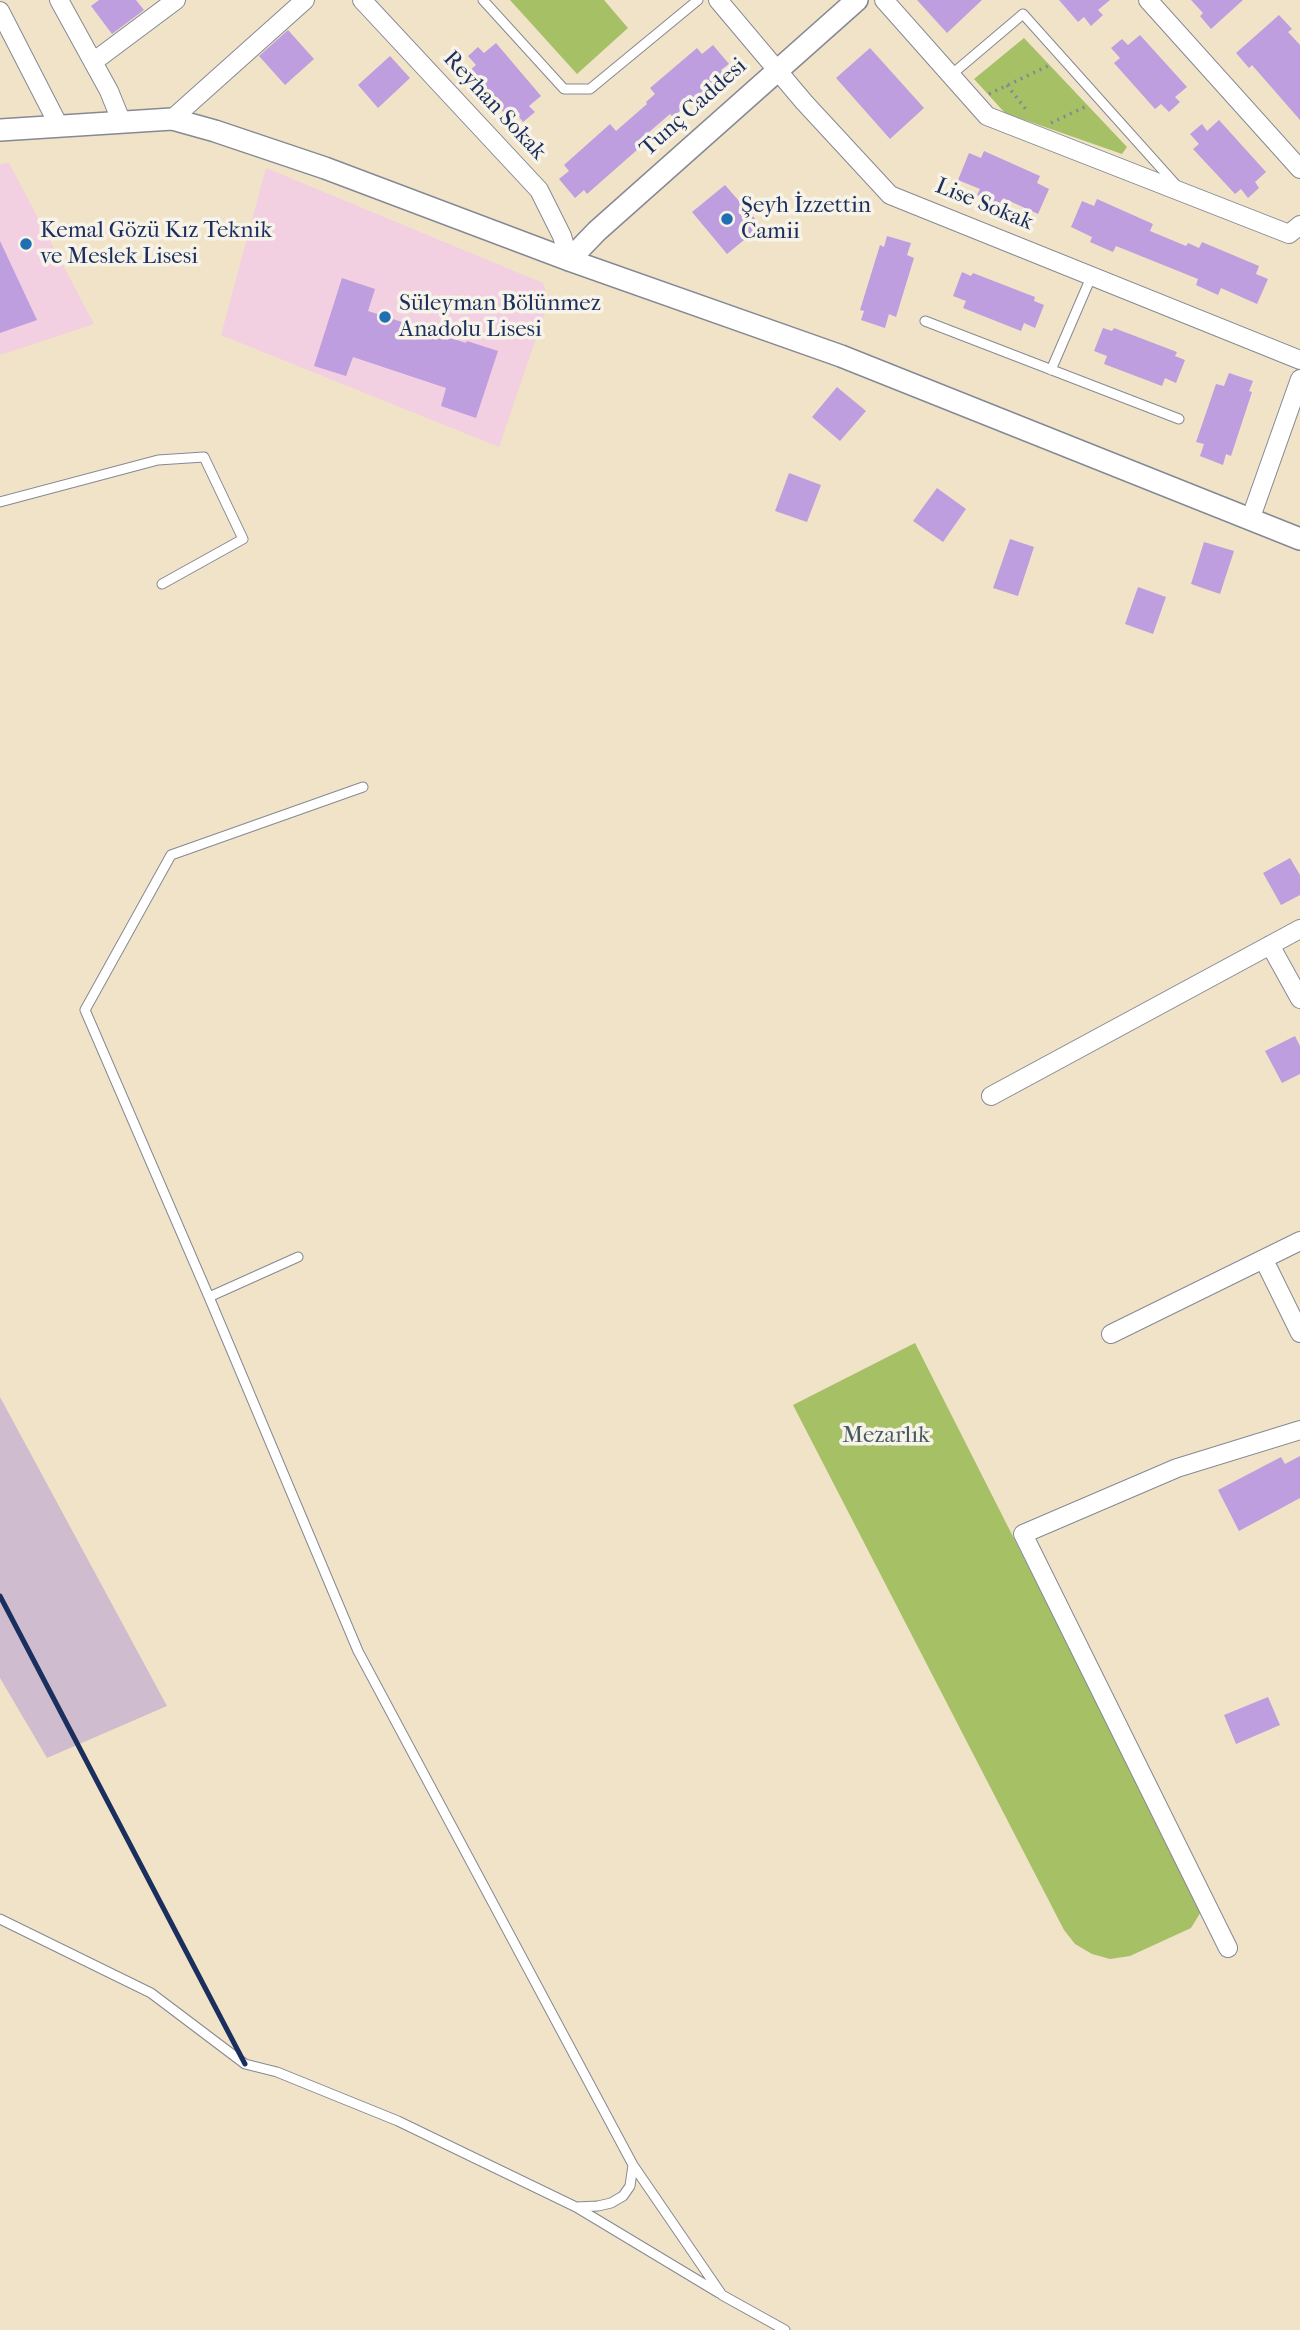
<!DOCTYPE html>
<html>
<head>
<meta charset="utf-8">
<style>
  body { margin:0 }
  canvas { display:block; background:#f0e3c8 }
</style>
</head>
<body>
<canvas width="1300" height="2330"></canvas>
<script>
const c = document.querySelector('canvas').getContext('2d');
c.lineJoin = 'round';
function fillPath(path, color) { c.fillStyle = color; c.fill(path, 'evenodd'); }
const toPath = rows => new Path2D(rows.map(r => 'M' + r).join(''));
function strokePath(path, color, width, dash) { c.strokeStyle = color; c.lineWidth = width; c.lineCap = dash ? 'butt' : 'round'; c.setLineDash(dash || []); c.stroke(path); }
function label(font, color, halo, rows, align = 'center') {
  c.font = font + ' "IM FELL French Canon",serif'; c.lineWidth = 7; c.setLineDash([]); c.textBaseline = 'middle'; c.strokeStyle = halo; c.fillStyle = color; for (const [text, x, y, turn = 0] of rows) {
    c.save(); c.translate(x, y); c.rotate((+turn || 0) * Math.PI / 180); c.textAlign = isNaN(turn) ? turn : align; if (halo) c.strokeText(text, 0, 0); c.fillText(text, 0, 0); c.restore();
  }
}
fillPath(toPath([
  [9,163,94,324,0,355,0,164],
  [266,168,543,283,549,300,499,447,221,335]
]), '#f2cfe1');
fillPath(toPath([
  [0,1397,167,1706,47,1758,0,1678]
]), '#cfbdcf');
fillPath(toPath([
  [510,0,604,0,628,28,577,74],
  [1024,38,1127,147,1122,154,1005,113,974,79],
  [915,1343,1202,1910,1191,1928,1130,1956,1110,1959,1092,1954,1075,1944,1064,1930,793,1405]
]), '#a6c066');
fillPath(toPath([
  [99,0,136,0,144,10,112,34,91,6],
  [917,0,982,0,947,33],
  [1059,0,1110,0,1098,10,1103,15,1091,26,1084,17,1078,22],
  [1191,0,1243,0,1211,29,1200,16,1203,13],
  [1279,15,1292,29,1288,32,1300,45,1300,120,1252,65,1249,68,1236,53],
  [288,30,314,59,285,85,259,56],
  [1140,35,1187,87,1175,97,1180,102,1169,112,1161,104,1155,109,1114,63,1120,58,1111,48,1122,39,1128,45],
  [496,43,541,96,529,106,535,112,523,122,516,113,509,119,469,71,476,65,468,56,478,47,484,53],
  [713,45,729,64,721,70,724,73,673,117,670,114,641,139,643,141,635,147,637,150,587,194,584,190,575,198,559,179,569,171,564,165,610,124,616,131,647,104,646,102,655,94,650,88,697,48,702,54],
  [870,48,924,108,890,139,836,78],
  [390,56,410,78,378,108,358,85],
  [1219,120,1266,172,1255,182,1259,188,1248,198,1241,189,1235,194,1193,149,1199,144,1190,134,1202,124,1207,131],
  [984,151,1040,176,1037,183,1049,189,1038,214,1003,198,1000,205,977,195,980,189,958,180,969,153,981,158],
  [725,185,739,201,747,195,756,207,750,213,761,226,727,254,692,212],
  [1097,199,1153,224,1150,231,1186,246,1188,243,1199,248,1202,242,1259,266,1256,274,1268,279,1257,304,1221,288,1218,295,1196,285,1198,279,1116,246,1113,252,1090,242,1092,237,1071,227,1082,201,1094,206],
  [887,236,911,243,907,255,914,258,896,317,889,314,885,328,861,320,864,311,860,310,880,245,884,247],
  [0,241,37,320,0,333],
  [962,272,971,276,973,273,1035,297,1034,301,1044,305,1035,328,1024,323,1021,331,963,308,966,301,953,296],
  [342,278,375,289,368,311,466,343,467,341,498,351,476,418,441,406,446,388,353,357,346,376,314,366],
  [1103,328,1112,331,1114,328,1177,352,1175,356,1185,360,1176,383,1165,378,1162,386,1104,364,1107,356,1094,351],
  [1229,373,1253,381,1249,391,1252,392,1231,456,1226,454,1223,465,1200,456,1204,444,1196,442,1216,384,1224,386],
  [837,387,866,411,840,441,812,417],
  [789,473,821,485,807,522,775,511],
  [937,488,966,509,943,542,913,521],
  [1010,539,1034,547,1018,596,993,588],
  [1204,542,1234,551,1220,594,1191,584],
  [1138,587,1166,597,1153,634,1125,624],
  [1290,858,1300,875,1300,895,1281,905,1263,873],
  [1295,1036,1300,1046,1300,1074,1282,1083,1265,1051],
  [1300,1456,1300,1498,1239,1531,1218,1490,1281,1457,1285,1464],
  [1268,1697,1280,1725,1236,1744,1224,1715]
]), '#be9ede');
const service = toPath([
  [483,0,564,89,590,89,698,0],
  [951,75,1023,14,1177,186],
  [925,321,1179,419],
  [1051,370,1092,275],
  [0,502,158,460,204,457,243,539,162,584],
  [298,1257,209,1297,85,1010,171,855,363,787],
  [209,1297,358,1651,633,2165,722,2295,785,2330],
  [0,1919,151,1993,245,2064,277,2072,398,2121,576,2207,719,2293],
  [577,2207,598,2206,611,2203,623,2196,630,2186,633,2165]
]);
const minor = toPath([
  [59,0,109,91,122,123],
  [362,0,539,190,562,236,569,260],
  [718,0,804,102,890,195,1300,360],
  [884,0,987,116,1289,234,1300,225],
  [1148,0,1300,169],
  [0,11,59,126],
  [93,62,176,0],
  [172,119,305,0],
  [1250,520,1300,379],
  [1270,945,1300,999],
  [991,1096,1300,929],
  [1264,1260,1300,1333],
  [1111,1334,1300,1241],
  [1228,1948,1023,1534,1177,1468,1300,1430]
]);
const tertiary = toPath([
  [0,130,172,119,215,131,325,168,569,260,841,356,1300,539],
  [569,260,597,231,857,0]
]);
strokePath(service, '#868993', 11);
strokePath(minor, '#868993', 20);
strokePath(tertiary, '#868993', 24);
strokePath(toPath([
  [1007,85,1028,112],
  [989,94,1052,64],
  [1051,123,1089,105]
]), '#868993', 3.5, [2, 5]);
strokePath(service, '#fff', 9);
strokePath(minor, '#fff', 18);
strokePath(tertiary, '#fff', 21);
strokePath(toPath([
  [0,1596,245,2064]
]), '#1b2f5e', 5);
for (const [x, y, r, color] of [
  [727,219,7,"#1f6fb2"],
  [26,244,7,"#1f6fb2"],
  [385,317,7,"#1f6fb2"]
]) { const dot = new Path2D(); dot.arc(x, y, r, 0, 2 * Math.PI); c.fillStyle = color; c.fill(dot); strokePath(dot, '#f7f3e8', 2.5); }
label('23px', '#1b2f5e', '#f7f3e8', [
  ["Reyhan Sokak",494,106,47],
  ["Tunç Caddesi",694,108,-42],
  ["Lise Sokak",984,205,22]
]);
label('23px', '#1b2f5e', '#f7f3e8', [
  ["Şeyh İzzettin",741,206],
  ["Camii",741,232],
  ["Kemal Gözü Kız Teknik",40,231],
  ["ve Meslek Lisesi",40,257],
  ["Süleyman Bölünmez",399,304],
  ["Anadolu Lisesi",399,330]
], 'left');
label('23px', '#455a60', '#f7f3e8', [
  ["Mezarlık",886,1436]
]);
</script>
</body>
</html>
